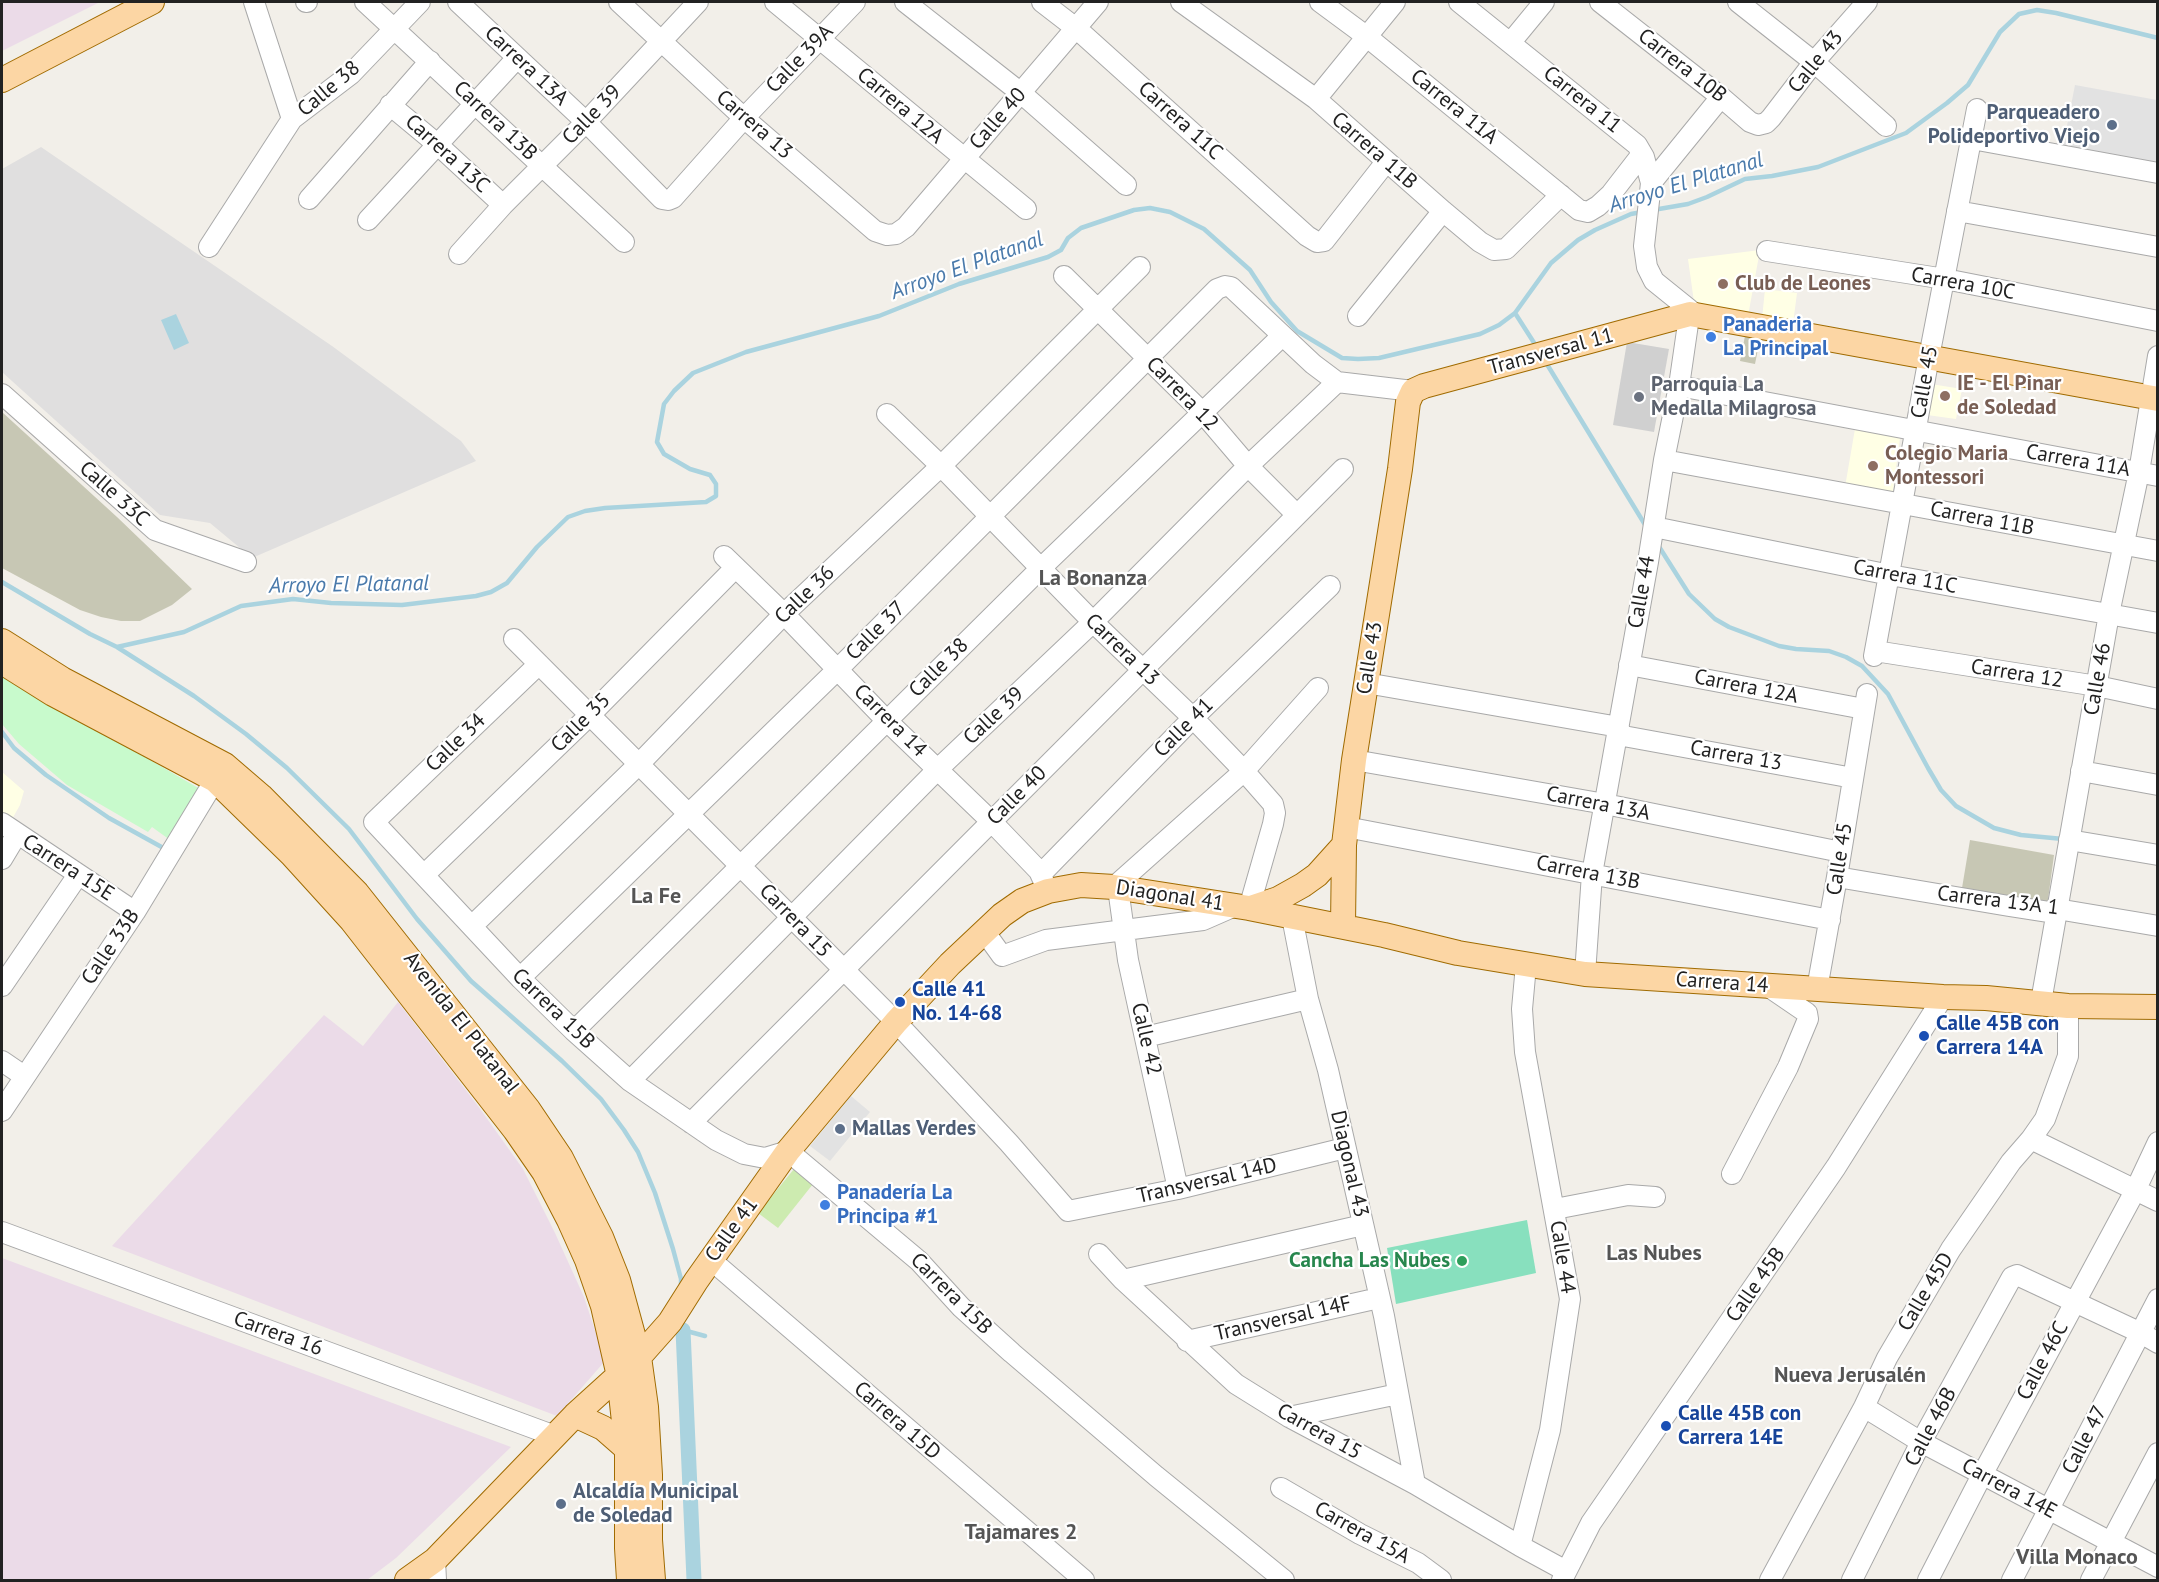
<!DOCTYPE html>
<html>
<head>
<meta charset="utf-8">
<style>
  body { margin:0 }
  #map { position:relative; width:2159px; height:1582px; overflow:hidden; background:#f2efe9; font-family:"PT Sans",sans-serif }
  canvas { display:block }
  .frame { position:absolute; inset:0; border:3px solid #222; pointer-events:none }
</style>
</head>
<body>
<div id="map">
<canvas width="2159" height="1582"></canvas>
<div class="frame"></div>
</div>
<script>
const c = document.querySelector('canvas').getContext('2d');
c.lineJoin = 'round';
function fillPath(path, color) { c.fillStyle = color; c.fill(path, 'evenodd'); }
const toPath = rows => new Path2D(rows.map(r => 'M' + r).join(''));
function strokePath(path, color, width, dash) { c.strokeStyle = color; c.lineWidth = width; c.lineCap = dash ? 'butt' : 'round'; c.setLineDash(dash || []); c.stroke(path); }
function label(font, color, halo, rows, align = 'center') {
  c.font = font + ' "PT Sans",sans-serif'; c.lineWidth = 4.5; c.setLineDash([]); c.textBaseline = 'middle'; c.strokeStyle = halo; c.fillStyle = color; for (const [text, x, y, turn = 0] of rows) {
    c.save(); c.translate(x, y); c.rotate((+turn || 0) * Math.PI / 180); c.textAlign = isNaN(turn) ? turn : align; if (halo) c.strokeText(text, 0, 0); c.fillText(text, 0, 0); c.restore();
  }
}
fillPath(toPath([
  [41,147,332,346,461,441,476,461,252,558,210,523,160,515,2,372,2,169]
]), '#e0dfdf');
fillPath(toPath([
  [2,2,100,2,2,51],
  [398,1002,478,1106,523,1169,555,1233,584,1297,605,1361,557,1416,112,1246,324,1015,363,1046],
  [2,1258,511,1447,396,1558,367,1580,2,1580]
]), '#ebdbe8');
fillPath(toPath([
  [1760,250,1748,316,1695,309,1688,259],
  [1765,289,1797,293,1793,324,1762,319],
  [1931,384,1962,389,1956,419,1927,415],
  [1856,423,1901,431,1892,497,1845,487],
  [2,772,24,791,20,805,11,821,2,815]
]), '#ffffe5');
fillPath(toPath([
  [1627,342,1669,349,1654,432,1613,425]
]), '#d0d0d0');
fillPath(toPath([
  [1746,331,1761,334,1755,364,1740,361],
  [2,412,117,517,192,589,172,605,140,621,121,621,101,617,80,610,2,568],
  [1970,840,2054,855,2047,907,1961,894]
]), '#c7c7b4');
fillPath(toPath([
  [794,1169,813,1184,778,1228,758,1213]
]), '#cdebb0');
fillPath(toPath([
  [2,674,200,789,170,840,152,827,148,832,67,785,19,744,2,724]
]), '#c8facc');
fillPath(toPath([
  [1527,1220,1536,1273,1396,1304,1387,1248]
]), '#88e0be');
fillPath(toPath([
  [2075,85,2157,100,2157,169,2062,151],
  [851,1096,870,1112,830,1161,810,1146]
]), '#e2e2e2');
fillPath(toPath([
  [176,314,189,343,174,350,161,320]
]), '#aad3df');
strokePath(toPath([
  [1653,210,1688,204,1707,197,1745,179,1772,176,1818,167,1906,133,1947,103,1968,85,2000,32,2019,14,2037,10,2056,13,2158,38],
  [1515,313,1538,349],
  [1545,361,1647,528],
  [1658,545,1689,594,1715,619,1729,627,1779,646,1796,649,1829,651,1846,657,1862,666,1888,694,1928,768,1941,790,1956,806,1994,828,2021,835,2063,839],
  [2,582,90,634,117,647,194,696,246,734,287,768,349,829,417,919,471,981,562,1061,601,1099,624,1130,638,1152,655,1193,673,1249,681,1279,681,1289],
  [117,647,184,632,241,606,293,599,331,603,402,605,476,596,491,592,507,583,537,547,568,517,585,511,605,508,706,502,716,496,716,484,710,475,690,469,664,454,657,442,664,404,674,391,693,373,746,352,879,316,959,284,1048,257,1061,250,1068,238,1081,228,1134,210,1150,208,1170,212,1204,229,1250,270,1271,302,1297,331,1342,358,1358,359,1379,358,1480,334,1499,325,1515,313,1551,263,1578,240,1595,230,1631,214,1642,212],
  [2,732,14,748,46,775,109,818,167,850],
  [682,1318,683,1330,705,1336]
]), '#aad3df', 4.5);
strokePath(toPath([
  [683,1330,694,1580]
]), '#aad3df', 15);
const minor = toPath([
  [254,2,292,119],
  [306,2,307,2],
  [365,2,624,242],
  [458,2,586,122,662,199,668,200,673,198,744,118,855,2],
  [619,2,744,118,875,231,887,235,896,234,906,227,1098,2],
  [775,2,1026,209],
  [905,2,1021,93,1126,185],
  [1042,2,1077,29,1307,236,1317,242,1324,241,1386,162],
  [1181,2,1316,99,1443,211,1480,242,1494,250,1506,249,1561,195],
  [1320,2,1366,36,1579,210,1588,212,1598,206,1611,194,1642,154],
  [1459,2,1637,145,1644,157,1651,183,1644,246,1647,267,1654,281,1690,310,1679,386,1664,460,1648,562,1592,874,1585,974],
  [1600,2,1721,97,1750,122,1758,125,1766,123,1771,118,1814,62,1867,2],
  [1738,2,1814,62,1886,126],
  [1511,42,1544,2],
  [1316,99,1395,2],
  [390,105,437,144,503,205],
  [1972,139,2158,173],
  [1651,183,1721,97],
  [309,199,430,61],
  [1957,211,2158,247],
  [368,220,517,58],
  [209,247,292,119,351,74,420,2],
  [1767,251,1945,279,2158,321],
  [459,254,503,205,586,122,698,2],
  [1064,276,1202,412,1248,466,1296,514],
  [1358,316,1443,211],
  [1679,386,2158,476],
  [2,394,155,530,246,562],
  [887,414,941,466,1093,622,1193,718,1244,771,1273,804,1275,813,1273,824,1249,908],
  [1664,460,2158,551],
  [1654,527,1890,575,2158,623],
  [724,556,784,614,886,720,991,821,1039,871,1048,891],
  [514,639,896,1022,1009,1143,1068,1211,1178,1189,1345,1148],
  [1875,651,2097,686,2158,699],
  [1874,656,1929,357,1977,109],
  [539,664,374,822,520,978,574,1031,630,1081,716,1140,744,1154,765,1158,788,1151,919,1261,961,1307,1012,1353,1156,1476,1284,1580],
  [1629,665,1864,709],
  [1366,683,1619,727],
  [1618,735,1853,778],
  [1354,760,1605,804,1841,852],
  [2081,771,2158,785],
  [2,823,135,912],
  [1346,827,1830,920],
  [2069,840,2158,855],
  [2,859,17,834],
  [1041,874,1193,718,1330,586],
  [424,875,590,715,735,568],
  [1837,877,2009,906,2049,912,2057,909,2158,926],
  [1114,887,1244,771,1318,688],
  [1118,888,1128,960,1178,1189],
  [1292,917,1308,999,1328,1070,1384,1316,1415,1484],
  [472,926,639,764,784,614,941,466,1140,267],
  [984,931,1002,956,1046,940,1203,920,1235,906],
  [520,978,838,669,1217,289,1225,286,1231,287,1313,364,1337,382,1413,391],
  [2,986,78,875],
  [1817,989,1837,877,1867,694],
  [2041,1002,2109,614,2139,472,2158,356],
  [574,1031,1040,569,1282,336],
  [1145,1037,1308,999],
  [2,1061,24,1076],
  [630,1081,938,769,1093,622,1248,466,1337,382],
  [2,1111,135,912,215,780],
  [691,1123,1343,469],
  [2031,1139,2158,1201],
  [1732,1174,1788,1067,1808,1019,1807,1013,1766,985],
  [1555,1209,1628,1195,1655,1197],
  [2,1232,555,1436],
  [1099,1254,1123,1280,1236,1384,1289,1417,1415,1484,1520,1546,1566,1571],
  [711,1260,1084,1580],
  [1123,1280,1363,1225],
  [1187,1341,1379,1298],
  [1864,1407,1921,1442,2158,1567],
  [1289,1417,1398,1394],
  [1281,1488,1360,1534,1418,1563,1441,1580],
  [1520,1546,1550,1430,1570,1299,1525,1052,1522,1009,1526,965],
  [435,1560,436,1580],
  [1562,1580,1591,1523,1836,1167,1943,997],
  [1770,1580,1864,1407,1887,1358,1951,1249,2011,1162,2031,1139,2045,1119,2068,1056,2068,1006],
  [1852,1580,1921,1442,2012,1277,2017,1275,2141,1333,2158,1343],
  [1928,1580,1982,1475,2135,1191,2158,1142],
  [2012,1580,2158,1299],
  [2091,1580,2158,1453]
]);
const major = toPath([
  [2,80,152,2],
  [2,641,62,679,225,765,261,796,357,893,528,1109,561,1158,601,1237,618,1280,639,1357,646,1407,650,1475,650,1540,653,1580],
  [2,662,53,694,215,780,292,855,352,921,515,1130,544,1172,569,1220,587,1260,603,1306,619,1376,627,1449,627,1548,629,1580],
  [1251,908,1278,899,1303,885,1317,875,1344,845],
  [1343,926,1344,845,1354,760,1400,469,1408,402,1413,391,1424,386,1690,314,2158,399],
  [575,1415,603,1428,627,1449],
  [407,1580,435,1560,575,1415,639,1357,670,1322,696,1281,788,1151,896,1022,950,964,1002,915,1022,901,1048,891,1081,885,1114,887,1249,908,1384,935,1458,953,1585,974,1943,997,1986,998,2068,1006,2158,1007]
]);
strokePath(minor, '#a9a9a9', 22);
strokePath(major, '#a06b00', 26);
strokePath(minor, '#fff', 20);
strokePath(major, '#fcd6a4', 24);
for (const [x, y, r, color] of [
  [2112,125,6,"#5c6f8a"],
  [1723,284,6,"#8d6e63"],
  [1711,337,6,"#3f7fe0"],
  [1945,396,6,"#8d6e63"],
  [1639,397,6,"#6b7280"],
  [1873,466,6,"#8d6e63"],
  [900,1002,6,"#1a4fb4"],
  [1924,1036,6,"#1a4fb4"],
  [840,1129,6,"#5c6f8a"],
  [825,1205,6,"#3f7fe0"],
  [1462,1261,6,"#2e9e5b"],
  [1666,1426,6,"#1a4fb4"],
  [561,1504,6,"#5c6f8a"]
]) { const dot = new Path2D(); dot.arc(x, y, r, 0, 2 * Math.PI); c.fillStyle = color; c.fill(dot); strokePath(dot, '#fff', 2); }
label('21px', '#222', '#fff', [
  ["Calle 39A",800,59,-46],
  ["Calle 43",1816,62,-51],
  ["Carrera 13A",526,66,43],
  ["Carrera 10B",1682,66,38],
  ["Calle 38",329,89,-40],
  ["Carrera 11",1582,100,39],
  ["Carrera 12A",900,106,40],
  ["Carrera 11A",1454,107,39],
  ["Calle 39",592,115,-46],
  ["Calle 40",998,119,-49],
  ["Carrera 13B",495,121,43],
  ["Carrera 11C",1180,121,42],
  ["Carrera 13",754,125,41],
  ["Carrera 11B",1374,151,41],
  ["Carrera 13C",447,154,42],
  ["Carrera 10C",1963,284,10],
  ["Transversal 11",1551,352,-15],
  ["Calle 45",1925,382,-80],
  ["Carrera 12",1182,394,46],
  ["Carrera 11A",2078,461,10],
  ["Calle 33C",114,494,42],
  ["Carrera 11B",1982,519,11],
  ["Carrera 11C",1905,577,11],
  ["Calle 44",1642,592,-80],
  ["Calle 36",805,595,-44],
  ["Calle 37",876,631,-45],
  ["Carrera 13",1122,650,44],
  ["Calle 43",1370,658,-81],
  ["Calle 38",939,668,-45],
  ["Carrera 12",2017,674,9],
  ["Calle 46",2098,679,-80],
  ["Carrera 12A",1746,687,11],
  ["Calle 39",994,716,-43],
  ["Carrera 14",890,721,45],
  ["Calle 35",581,723,-45],
  ["Calle 41",1184,728,-45],
  ["Calle 34",456,743,-44],
  ["Carrera 13",1736,756,10],
  ["Calle 40",1017,796,-45],
  ["Carrera 13A",1598,804,11],
  ["Calle 45",1840,859,-81],
  ["Carrera 15E",68,868,33],
  ["Carrera 13B",1588,873,11],
  ["Diagonal 41",1170,896,9],
  ["Carrera 13A 1",1998,901,7],
  ["Carrera 15",795,921,46],
  ["Calle 33B",111,947,-56],
  ["Carrera 14",1722,983,4],
  ["Carrera 15B",553,1009,44],
  ["Avenida El Platanal",461,1023,52],
  ["Calle 42",1146,1039,77],
  ["Diagonal 43",1349,1164,77],
  ["Transversal 14D",1207,1181,-13],
  ["Calle 41",732,1230,-54],
  ["Calle 44",1562,1257,81],
  ["Calle 45B",1756,1285,-55],
  ["Calle 45D",1926,1292,-59],
  ["Carrera 15B",951,1294,45],
  ["Transversal 14F",1283,1319,-13],
  ["Carrera 16",278,1334,20],
  ["Calle 46C",2043,1361,-62],
  ["Carrera 15D",897,1421,41],
  ["Calle 46B",1931,1427,-62],
  ["Carrera 15",1319,1432,29],
  ["Calle 47",2085,1440,-63],
  ["Carrera 14E",2009,1489,28],
  ["Carrera 15A",1362,1533,29]
]);
label('bold 21px', '#4e5e75', '#fff', [
  ["Parqueadero",2100,113,"right"],
  ["Polideportivo Viejo",2100,137,"right"],
  ["Mallas Verdes",852,1129],
  ["Alcaldía Municipal",573,1492],
  ["de Soledad",573,1516]
], 'left');
label('bold 21px', '#785e54', '#fff', [
  ["Club de Leones",1735,284],
  ["IE - El Pinar",1957,384],
  ["de Soledad",1957,408],
  ["Colegio Maria",1885,454],
  ["Montessori",1885,478]
], 'left');
label('bold 21px', '#366cbe', '#fff', [
  ["Panaderia",1723,325],
  ["La Principal",1723,349],
  ["Panadería La",837,1193],
  ["Principa #1",837,1217]
], 'left');
label('bold 21px', '#5b616d', '#fff', [
  ["Parroquia La",1651,385],
  ["Medalla Milagrosa",1651,409]
], 'left');
label('bold 21px', '#164399', '#fff', [
  ["Calle 41",912,990],
  ["No. 14-68",912,1014],
  ["Calle 45B con",1936,1024],
  ["Carrera 14A",1936,1048],
  ["Calle 45B con",1678,1414],
  ["Carrera 14E",1678,1438]
], 'left');
label('bold 21px', '#27864d', '#fff', [
  ["Cancha Las Nubes",1450,1261]
], 'right');
label('italic 22px', '#4a7aab', '#fff', [
  ["Arroyo El Platanal",1686,183,-17],
  ["Arroyo El Platanal",967,266,-20],
  ["Arroyo El Platanal",349,585,-1]
]);
label('bold 22px', '#555', '#fff', [
  ["La Bonanza",1093,579],
  ["La Fe",656,897],
  ["Las Nubes",1654,1254],
  ["Nueva Jerusalén",1850,1376],
  ["Tajamares 2",1021,1533],
  ["Villa Monaco",2077,1558]
]);
</script>
</body>
</html>
